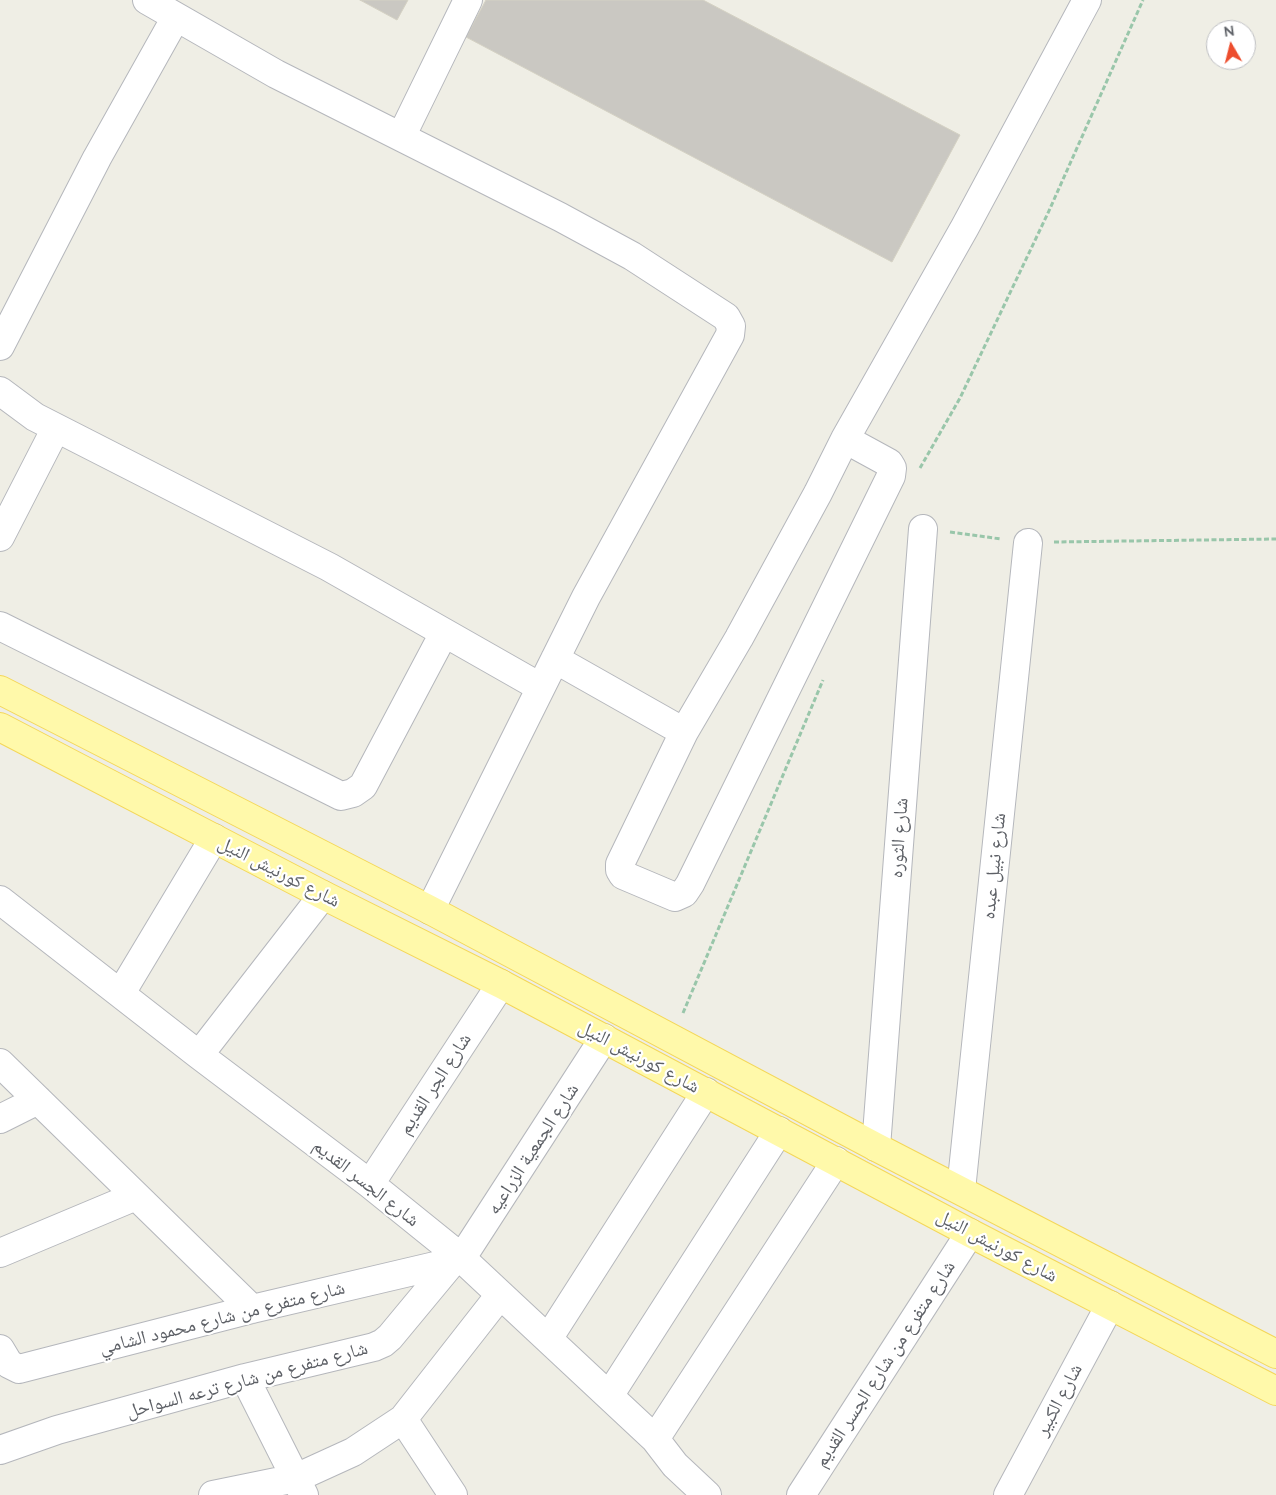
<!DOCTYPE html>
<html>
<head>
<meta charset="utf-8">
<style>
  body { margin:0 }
  #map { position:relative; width:1276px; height:1495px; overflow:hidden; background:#efeee5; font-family:Mulish,sans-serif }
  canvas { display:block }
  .north { position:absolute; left:1206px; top:20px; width:50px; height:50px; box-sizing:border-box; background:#fff; border:1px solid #bebfc2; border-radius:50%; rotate:352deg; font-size:14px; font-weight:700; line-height:20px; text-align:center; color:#5d6066 }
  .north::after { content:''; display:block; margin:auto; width:18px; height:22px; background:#ed4d2d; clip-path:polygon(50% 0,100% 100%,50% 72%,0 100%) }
</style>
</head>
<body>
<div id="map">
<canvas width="1276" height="1495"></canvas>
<div class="north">N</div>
</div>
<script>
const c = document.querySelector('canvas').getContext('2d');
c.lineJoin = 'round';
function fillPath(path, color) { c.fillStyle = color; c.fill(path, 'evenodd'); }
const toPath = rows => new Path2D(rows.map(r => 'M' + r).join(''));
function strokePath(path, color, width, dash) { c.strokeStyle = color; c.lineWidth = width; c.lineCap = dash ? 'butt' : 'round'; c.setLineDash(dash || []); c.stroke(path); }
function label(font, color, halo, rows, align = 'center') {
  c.font = font + ' Mulish,"Noto Naskh Arabic",sans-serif'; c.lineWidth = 4.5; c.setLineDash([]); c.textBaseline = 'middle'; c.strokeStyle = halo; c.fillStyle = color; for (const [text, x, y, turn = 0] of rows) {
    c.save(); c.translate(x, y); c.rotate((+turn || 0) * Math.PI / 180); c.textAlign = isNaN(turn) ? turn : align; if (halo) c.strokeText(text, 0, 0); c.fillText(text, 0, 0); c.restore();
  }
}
const building = toPath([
  [360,0,408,0,397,20,360,0],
  [486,0,703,0,960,135,892,262,466,37,486,0]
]);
fillPath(building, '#cac8c2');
strokePath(building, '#d4d1c3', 1);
const minor = toPath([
  [147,0,276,74,560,217,632,256,726,317,731,326,730,335,586,597,430,910],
  [401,137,468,0],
  [0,346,97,158,176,17],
  [0,391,35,417,329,567,540,687],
  [845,439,889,463,892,468,891,476,690,884,684,893,675,897,623,875,620,870,620,864,684,732,739,638,818,493,845,439,965,227,1087,0],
  [0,537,56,428],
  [0,626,341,796,353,793,363,786,444,633],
  [555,659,684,732],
  [0,900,199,1055,370,1184,458,1255,655,1439,675,1465,707,1495],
  [121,993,214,838],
  [199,1055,323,895],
  [0,1063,252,1309],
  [0,1119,38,1100],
  [876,1147,923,529],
  [370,1184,501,984],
  [961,1190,1028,543],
  [0,1253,136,1196],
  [461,1259,604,1038],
  [548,1339,706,1092],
  [0,1349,9,1364,19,1369,252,1309,452,1262],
  [245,1378,304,1495],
  [609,1396,779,1131],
  [403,1419,453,1495],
  [655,1439,836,1161],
  [0,1450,57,1430,245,1378,374,1347,383,1343,390,1337,458,1255],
  [213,1495,296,1478,353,1452,403,1419,500,1295],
  [801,1495,970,1233],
  [1008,1495,1110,1305]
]);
const major = toPath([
  [0,690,430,910,876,1147,1276,1354],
  [0,727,323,895,501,984,970,1233,1276,1391]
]);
strokePath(minor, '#b5b7bc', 30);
strokePath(major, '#f4d759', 30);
strokePath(toPath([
  [920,468,960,398,1048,213,1143,0],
  [950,532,1001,539],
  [1054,542,1276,539],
  [683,1013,823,680]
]), '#99c6aa', 3, [5, 2.5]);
strokePath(minor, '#fff', 28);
strokePath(major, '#fff9aa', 28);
label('19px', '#5d6066', '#fff', [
  ["شارع الثوره",899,838,-86],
  ["شارع نبيل عبده",994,866,-84],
  ["شارع كورنيش النيل",279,872,27],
  ["شارع كورنيش النيل",639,1057,28],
  ["شارع الجر القديم",435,1084,-57],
  ["شارع الجمعية الزراعيه",533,1149,-57],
  ["شارع الجسر القديم",366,1183,38],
  ["شارع كورنيش النيل",997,1246,28],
  ["شارع متفرع من شارع محمود الشامي",222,1318,-14],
  ["شارع متفرع من شارع الجسر القديم",885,1364,-57],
  ["شارع متفرع من شارع ترعه السواحل",247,1380,-15],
  ["شارع الكبير",1059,1400,-62]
]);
</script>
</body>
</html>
